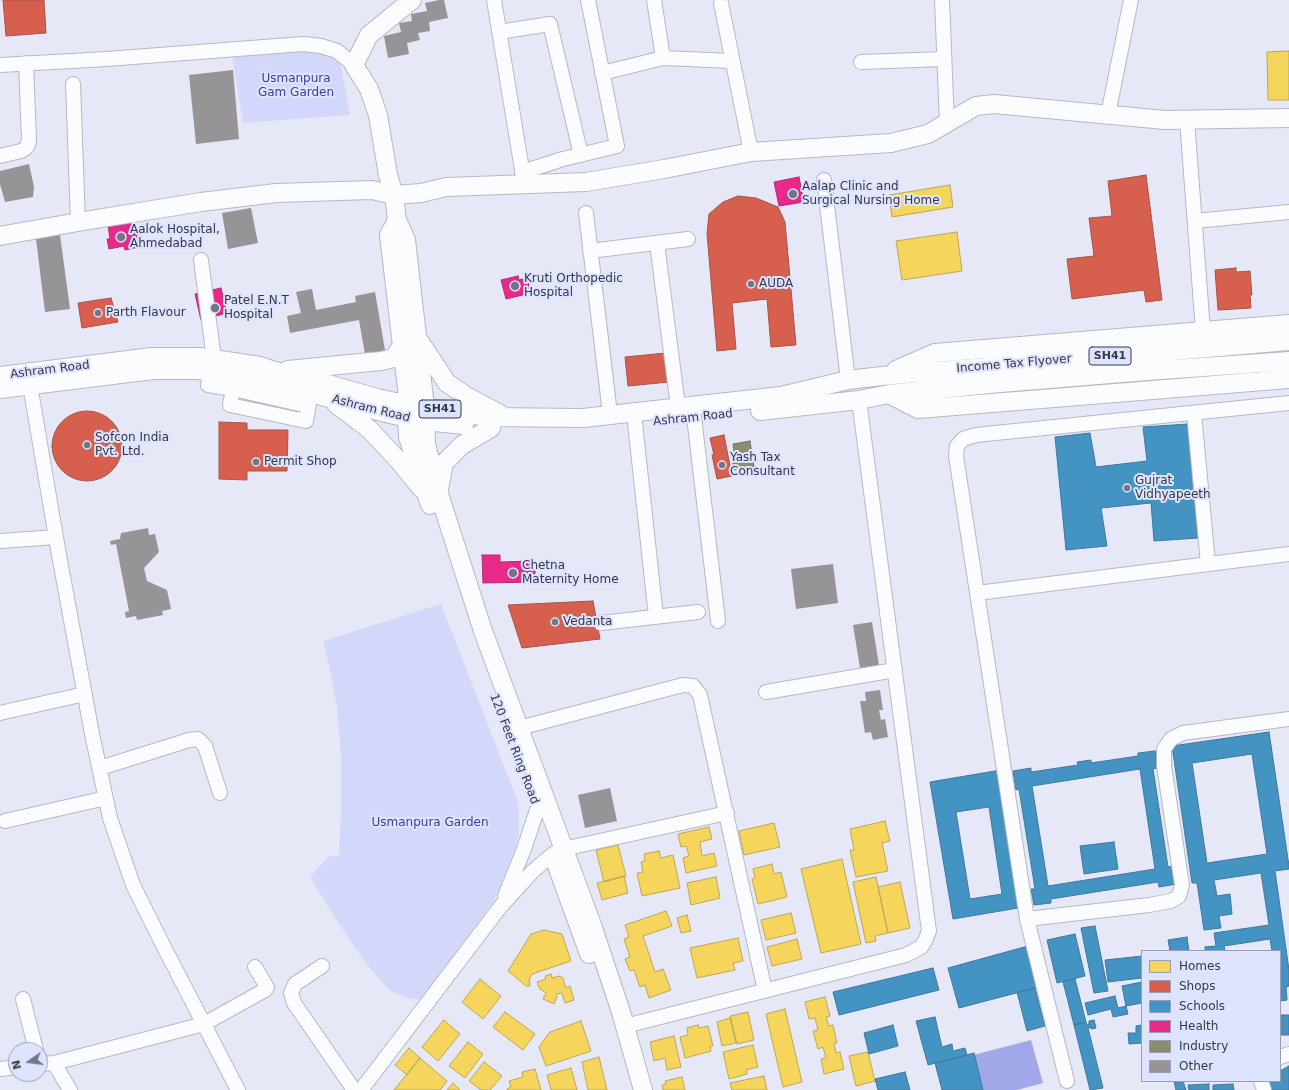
<!DOCTYPE html>
<html>
<head>
<meta charset="utf-8">
<style>
  body { margin:0 }
  #map { position:relative; width:1289px; height:1090px; overflow:hidden; background:#e6e8f7; font-family:"DejaVu Sans",sans-serif }
  canvas { display:block }
  .legend { position:absolute; left:1141px; top:950px; width:140px; height:132px; box-sizing:border-box; background:#dee3ff; border:1px solid #9b9fb5; margin:0; padding:5px 7px; list-style:none; font-size:12px; color:#373947 }
  .legend li { display:flex; align-items:center; gap:8px; height:20px }
  .legend b { width:20px; border:1px solid #9b9fb5 }
  .north { position:absolute; left:8px; top:1042px; width:40px; height:40px; box-sizing:border-box; background:#dee3ff; border:1px solid #9b9fb5; border-radius:50%; rotate:256deg; font-size:11px; font-weight:700; line-height:16px; text-align:center; color:#373947 }
  .north::after { content:''; display:block; margin:auto; width:14px; height:18px; background:#747685; clip-path:polygon(50% 0,100% 100%,50% 72%,0 100%) }
</style>
</head>
<body>
<div id="map">
<canvas width="1289" height="1090"></canvas>
<ul class="legend">
<li><b style="height:11px;background:#f6d55c"></b>Homes</li>
<li><b style="height:11px;background:#d6604d"></b>Shops</li>
<li><b style="height:11px;background:#4393c3"></b>Schools</li>
<li><b style="height:11px;background:#e7298a"></b>Health</li>
<li><b style="height:11px;background:#8c8c6e"></b>Industry</li>
<li><b style="height:11px;background:#969496"></b>Other</li>
</ul>
<div class="north">N</div>
</div>
<script>
const c = document.querySelector('canvas').getContext('2d');
c.lineJoin = 'round';
function fillPath(path, color) { c.fillStyle = color; c.fill(path, 'evenodd'); }
const toPath = rows => new Path2D(rows.map(r => 'M' + r).join(''));
function strokePath(path, color, width, dash) { c.strokeStyle = color; c.lineWidth = width; c.lineCap = dash ? 'butt' : 'round'; c.setLineDash(dash || []); c.stroke(path); }
function label(font, color, halo, rows, align = 'center') {
  c.font = font + ' "DejaVu Sans",sans-serif'; c.lineWidth = 4; c.setLineDash([]); c.textBaseline = 'middle'; c.strokeStyle = halo; c.fillStyle = color; for (const [text, x, y, turn = 0] of rows) {
    c.save(); c.translate(x, y); c.rotate((+turn || 0) * Math.PI / 180); c.textAlign = isNaN(turn) ? turn : align; if (halo) c.strokeText(text, 0, 0); c.fillText(text, 0, 0); c.restore();
  }
}
fillPath(toPath([
  [322,50,340,59,350,115,243,123,232,56],
  [441,604,518,802,519,817,519,834,516,846,494,901,448,963,422,1000,407,998,389,990,369,967,339,924,310,877,328,857,339,855,341,813,341,757,337,707,330,670,323,641]
]), '#d3d8fa');
fillPath(toPath([
  [1031,1040,1043,1083,1017,1090,950,1090,943,1063]
]), '#a1a8ea');
const homes = toPath([
  [1289,51,1289,100,1268,100,1267,52,1289,51],
  [950,185,953,207,892,217,889,195,950,185],
  [957,232,962,271,902,280,896,241,957,232],
  [885,821,890,841,882,843,888,871,856,877,850,850,854,850,850,829,885,821],
  [774,823,780,847,744,855,739,831,774,823],
  [709,827,712,839,700,842,702,856,714,853,717,866,686,873,683,858,689,856,686,846,681,847,678,834,709,827],
  [618,845,626,876,604,882,596,850,618,845],
  [659,851,661,858,673,855,680,888,642,896,637,873,643,872,641,862,645,861,644,854,659,851],
  [842,859,861,944,821,953,801,869,842,859],
  [772,864,774,874,781,872,787,897,758,904,752,879,755,878,753,869,772,864],
  [624,876,628,893,602,900,597,883,624,876],
  [716,877,720,898,691,905,687,883,716,877],
  [876,877,888,933,875,936,876,941,866,943,853,882,876,877],
  [900,882,910,928,888,933,878,887,900,882],
  [666,911,672,926,643,936,655,972,663,969,671,990,649,998,645,985,640,987,634,970,630,971,625,959,630,957,624,939,629,937,625,925,666,911],
  [791,913,796,933,766,940,761,920,791,913],
  [687,915,691,931,681,933,677,918,687,915],
  [544,930,562,934,571,961,532,974,529,980,530,986,526,986,508,971,531,934,544,930],
  [738,938,743,961,733,963,735,970,697,978,690,948,738,938],
  [797,939,802,959,772,966,767,947,797,939],
  [551,974,552,978,559,976,563,978,566,988,570,986,574,1000,565,1003,562,993,556,994,557,997,554,1004,543,999,546,993,540,989,537,982,546,979,545,976,551,974],
  [480,979,501,996,483,1019,462,1002,480,979],
  [825,997,830,1016,826,1017,829,1026,833,1025,837,1043,834,1043,836,1053,840,1052,844,1069,824,1074,821,1059,826,1058,823,1047,818,1049,813,1031,818,1030,815,1018,809,1019,805,1002,825,997],
  [785,1009,802,1082,783,1087,766,1014,785,1009],
  [505,1012,535,1034,523,1050,493,1027,505,1012],
  [748,1012,754,1040,737,1044,730,1016,748,1012],
  [730,1018,736,1043,722,1046,717,1022,730,1018],
  [444,1020,460,1034,438,1061,422,1047,444,1020],
  [581,1021,591,1051,546,1066,539,1047,550,1032,581,1021],
  [698,1025,699,1028,708,1026,713,1046,710,1046,711,1051,685,1058,680,1037,688,1035,687,1028,698,1025],
  [674,1036,681,1067,667,1070,665,1058,654,1061,650,1042,674,1036],
  [468,1042,483,1054,465,1078,449,1066,468,1042],
  [753,1045,758,1067,746,1070,747,1074,729,1079,723,1052,753,1045],
  [409,1048,420,1058,407,1075,395,1065,409,1048],
  [868,1052,875,1081,856,1086,849,1056,868,1052],
  [599,1057,607,1090,588,1090,582,1062,599,1057],
  [420,1058,447,1081,440,1090,394,1090,420,1058],
  [484,1062,502,1076,490,1090,481,1090,469,1081,484,1062],
  [571,1068,577,1090,551,1090,547,1075,571,1068],
  [535,1069,541,1090,507,1090,507,1089,511,1087,509,1081,523,1077,522,1072,535,1069],
  [764,1076,767,1090,732,1090,730,1083,764,1076],
  [682,1077,685,1090,663,1090,662,1085,666,1084,665,1081,682,1077],
  [453,1083,460,1090,447,1090,453,1083]
]);
fillPath(homes, '#f6d55c');
strokePath(homes, '#bda656', 1);
const shops = toPath([
  [3,0,44,0,46,33,6,36,3,0],
  [1146,175,1162,300,1146,302,1144,290,1072,299,1067,259,1094,256,1089,218,1112,216,1108,181,1146,175],
  [738,196,756,198,778,207,785,222,796,345,771,347,767,299,732,303,736,349,717,351,707,234,709,214,723,202,738,196],
  [1236,268,1236,272,1250,271,1252,295,1250,295,1251,308,1218,310,1215,270,1236,268],
  [111,298,118,322,82,328,78,303,111,298],
  [666,353,669,382,628,386,625,357,666,353],
  '52 446a35 35 0 1 1 70 0a35 35 0 1 1-70 0Z',
  [219,422,247,423,247,430,288,430,287,471,247,471,247,480,219,479,219,422],
  [724,435,732,476,717,479,712,455,714,455,710,438,724,435],
  [593,601,600,639,522,648,508,605,593,601]
]);
fillPath(shops, '#d6604d');
strokePath(shops, '#a6544b', 1);
const schools = toPath([
  [1188,424,1198,538,1154,541,1151,503,1101,508,1107,546,1066,550,1055,437,1090,433,1096,467,1147,461,1143,427,1188,424],
  [1269,732,1289,866,1289,869,1275,871,1289,970,1289,986,1286,987,1287,1000,1280,1001,1280,951,1272,951,1270,939,1224,946,1225,951,1205,951,1205,947,1216,946,1214,933,1269,925,1261,873,1214,880,1217,896,1230,894,1232,914,1219,916,1221,928,1204,930,1197,883,1192,883,1172,746,1269,732],
  [1252,754,1267,854,1207,863,1192,763,1252,754],
  [1155,751,1157,768,1153,769,1168,867,1174,866,1177,884,1159,887,1158,882,1051,899,1051,903,1034,905,1031,889,1035,889,1019,789,1016,790,1013,771,1031,768,1031,772,1078,765,1077,762,1091,760,1091,763,1138,756,1138,753,1155,751],
  [1140,769,1155,869,1048,886,1032,786,1140,769],
  [1001,770,1024,907,953,919,930,782,1001,770],
  [989,807,1002,894,970,899,956,812,989,807],
  [1114,842,1118,869,1084,874,1080,846,1114,842],
  [1095,926,1108,991,1094,993,1081,928,1095,926],
  [1075,934,1085,976,1057,983,1047,940,1075,934],
  [1187,937,1189,951,1170,951,1168,940,1187,937],
  [1028,946,1039,987,959,1008,948,968,1028,946],
  [1142,956,1142,978,1108,982,1105,960,1142,956],
  [933,968,939,990,839,1015,833,992,933,968],
  [1075,979,1086,1022,1074,1025,1063,982,1075,979],
  [1142,982,1142,1003,1126,1006,1122,986,1142,982],
  [1035,988,1045,1026,1027,1031,1017,992,1035,988],
  [1115,996,1118,1008,1126,1006,1128,1014,1113,1017,1111,1009,1088,1015,1085,1003,1115,996],
  [1280,1015,1289,1015,1289,1035,1280,1035,1280,1015],
  [935,1017,942,1047,952,1044,953,1051,965,1048,967,1055,928,1065,916,1021,935,1017],
  [1094,1020,1096,1028,1091,1029,1090,1027,1088,1028,1103,1088,1090,1090,1074,1025,1086,1022,1087,1025,1089,1024,1089,1021,1094,1020],
  [893,1025,898,1046,869,1054,864,1033,893,1025],
  [1142,1025,1142,1043,1129,1044,1128,1033,1136,1033,1136,1026,1142,1025],
  [974,1053,983,1090,942,1090,935,1063,974,1053],
  [1289,1066,1289,1090,1269,1090,1266,1081,1280,1081,1280,1071,1289,1066],
  [905,1072,910,1090,878,1090,875,1079,905,1072],
  [1174,1081,1183,1081,1186,1090,1176,1090,1174,1081],
  [1209,1084,1209,1090,1189,1090,1188,1085,1209,1084],
  [1233,1084,1234,1090,1213,1090,1213,1085,1233,1084]
]);
fillPath(schools, '#4393c3');
strokePath(schools, '#3f789e', 1);
const health = toPath([
  [799,177,804,202,779,206,774,182,799,177],
  [134,221,139,247,125,250,124,246,109,249,107,239,110,239,108,226,134,221],
  [518,276,519,280,527,278,531,293,506,299,501,280,518,276],
  [221,288,227,313,201,320,195,294,221,288],
  [482,555,500,555,500,562,535,561,535,582,483,583,482,555]
]);
fillPath(health, '#e7298a');
strokePath(health, '#b22e76', 1);
const industry = toPath([
  [750,441,754,467,734,470,732,458,735,458,733,444,750,441]
]);
fillPath(industry, '#8c8c6e');
strokePath(industry, '#727362', 1);
fillPath(toPath([
  [439,0,444,0,448,18,429,22,430,31,418,33,420,40,407,43,409,54,388,58,384,36,401,32,399,23,412,21,411,14,427,11,425,3],
  [233,70,239,139,196,144,189,75],
  [29,164,34,187,33,197,5,202,0,184,0,171],
  [251,208,258,243,228,249,222,213],
  [60,235,70,309,45,312,36,239],
  [312,289,316,310,356,302,355,296,375,292,386,356,366,360,359,320,290,333,287,316,301,313,296,292],
  [148,528,149,535,155,534,159,552,144,568,147,581,167,590,171,609,162,611,163,615,137,620,136,616,126,618,125,612,129,611,116,544,111,545,110,541,120,539,121,533],
  [833,564,838,603,796,609,791,569],
  [872,622,879,665,860,668,853,625],
  [880,690,883,710,879,710,881,720,885,719,888,737,873,740,871,732,865,733,860,701,866,701,865,692],
  [610,788,617,821,585,828,578,795]
]), '#969496');
const minor = toPath([
  [494,0,524,182],
  [942,0,947,124],
  [721,3,751,152],
  [499,32,550,24,581,155],
  [663,58,732,61],
  [861,62,944,59],
  [0,65,107,59,303,44,321,46,337,51,354,65],
  [602,73,663,58,654,0],
  [73,84,78,222],
  [1108,115,1131,0],
  [1187,120,1203,331],
  [0,156,21,151,27,147,29,140,26,63],
  [522,172,563,159,617,146,588,0],
  [824,180,848,380],
  [586,213,610,414],
  [1195,221,1289,212],
  [657,243,678,407],
  [590,251,688,239],
  [201,260,214,359],
  [211,372,208,385,233,389,230,405,306,421,311,393],
  [29,375,30,385,59,555,92,734,110,818,133,885,166,951,238,1090],
  [233,389,308,406],
  [1194,413,1208,564],
  [694,417,718,621],
  [635,423,656,617],
  [0,541,56,537],
  [977,593,1289,554],
  [601,623,698,612],
  [766,692,895,670],
  [0,713,85,694],
  [519,728,683,685,693,686,700,695,765,991],
  [100,768,189,740,198,739,205,746,220,793],
  [5,821,106,798],
  [505,896,524,849,537,810,547,805],
  [1027,919,1149,905,1171,901,1179,896,1182,885,1164,766,1164,749,1171,739,1183,733,1289,719],
  [322,966,295,984,291,993,294,1003,354,1090],
  [23,999,36,1050],
  [625,1026,906,955,921,947,925,941,929,931,859,400],
  [1280,1057,1289,1054],
  [40,1064,54,1063],
  [0,1069,16,1067],
  [1067,1081,1027,919,956,456,957,446,963,439,976,435,1289,403],
  [1261,1081,1264,1090],
  [70,1090,54,1063,204,1024,265,990,267,987,255,967],
  [361,1090,501,906,533,871,553,854,563,849,727,813]
]);
const major = toPath([
  [394,195,388,175,378,115,369,89,354,65,369,35,412,0],
  [397,220,389,235,409,405,407,418,408,437,430,505],
  [0,236,78,222,201,202,276,193,372,190,394,195],
  [420,342,447,383,468,397,500,414],
  [288,370,381,361,394,358,402,345],
  [896,370,935,353,1289,324],
  [0,376,152,357,200,357,260,366,275,371,314,380,377,398,409,405,455,412,487,417,583,418,781,396,848,380,882,376,1289,341],
  [0,389,153,370,199,370,258,379,374,410,407,418,425,421,464,425],
  [889,394,918,409,1289,379],
  [336,404,369,429,399,461,421,488],
  [760,411,859,400,889,394,1000,383,1147,371,1289,361],
  [439,489,444,463,462,445,491,428],
  [556,863,589,954],
  [643,1090,621,1012,592,925,483,631,439,494,426,444,425,407,406,240,397,220,394,195,421,193,446,187,586,182,664,169,751,152,891,143,928,134,976,106,994,104,1165,120,1289,118]
]);
strokePath(minor, '#b6b8c4', 16);
strokePath(major, '#b6b8c4', 20);
strokePath(minor, '#fbfcfe', 14);
strokePath(major, '#fbfcfe', 18);
for (const [x, y, r, color] of [
  [793,194,5,"#747685"],
  [121,237,5,"#747685"],
  [751,284,4,"#747685"],
  [515,286,5,"#747685"],
  [215,308,5,"#747685"],
  [98,313,4,"#747685"],
  [87,445,4,"#747685"],
  [256,462,4,"#747685"],
  [722,465,4,"#747685"],
  [1127,488,4,"#747685"],
  [513,573,5,"#747685"],
  [555,622,4,"#747685"]
]) { const dot = new Path2D(); dot.arc(x, y, r, 0, 2 * Math.PI); c.fillStyle = color; c.fill(dot); strokePath(dot, '#dee3ff', 1.5); }
for (const [x, y, w] of [
  [1110,356,42],
  [440,409,42]
]) { const box = new Path2D(); box.roundRect(x - w / 2, y - 9, w, 18, 3); c.fillStyle = '#dee3ff'; c.fill(box); strokePath(box, '#373947', 1); }
label('bold 11px', '#373947', null, [
  ["SH41",1110,356],
  ["SH41",440,409]
]);
label('12px', '#3e3ba1', '#dee3ff', [
  ["Usmanpura",296,79],
  ["Gam Garden",296,93],
  ["Usmanpura Garden",430,823]
]);
label('12px', '#373947', '#dee3ff', [
  ["Aalap Clinic and",802,187],
  ["Surgical Nursing Home",802,201],
  ["Aalok Hospital,",130,230],
  ["Ahmedabad",130,244],
  ["Kruti Orthopedic",524,279],
  ["Hospital",524,293],
  ["AUDA",759,284],
  ["Patel E.N.T",224,301],
  ["Hospital",224,315],
  ["Parth Flavour",106,313],
  ["Sofcon India",95,438],
  ["Pvt. Ltd.",95,452],
  ["Yash Tax",730,458],
  ["Consultant",730,472],
  ["Permit Shop",264,462],
  ["Gujrat",1135,481],
  ["Vidhyapeeth",1135,495],
  ["Chetna",522,566],
  ["Maternity Home",522,580],
  ["Vedanta",563,622]
], 'left');
label('12px', '#373947', '#dee3ff', [
  ["Income Tax Flyover",1014,364,-5],
  ["Ashram Road",50,370,-7],
  ["Ashram Road",371,409,14],
  ["Ashram Road",693,418,-6],
  ["120 Feet Ring Road",514,749,69]
]);
</script>
</body>
</html>
